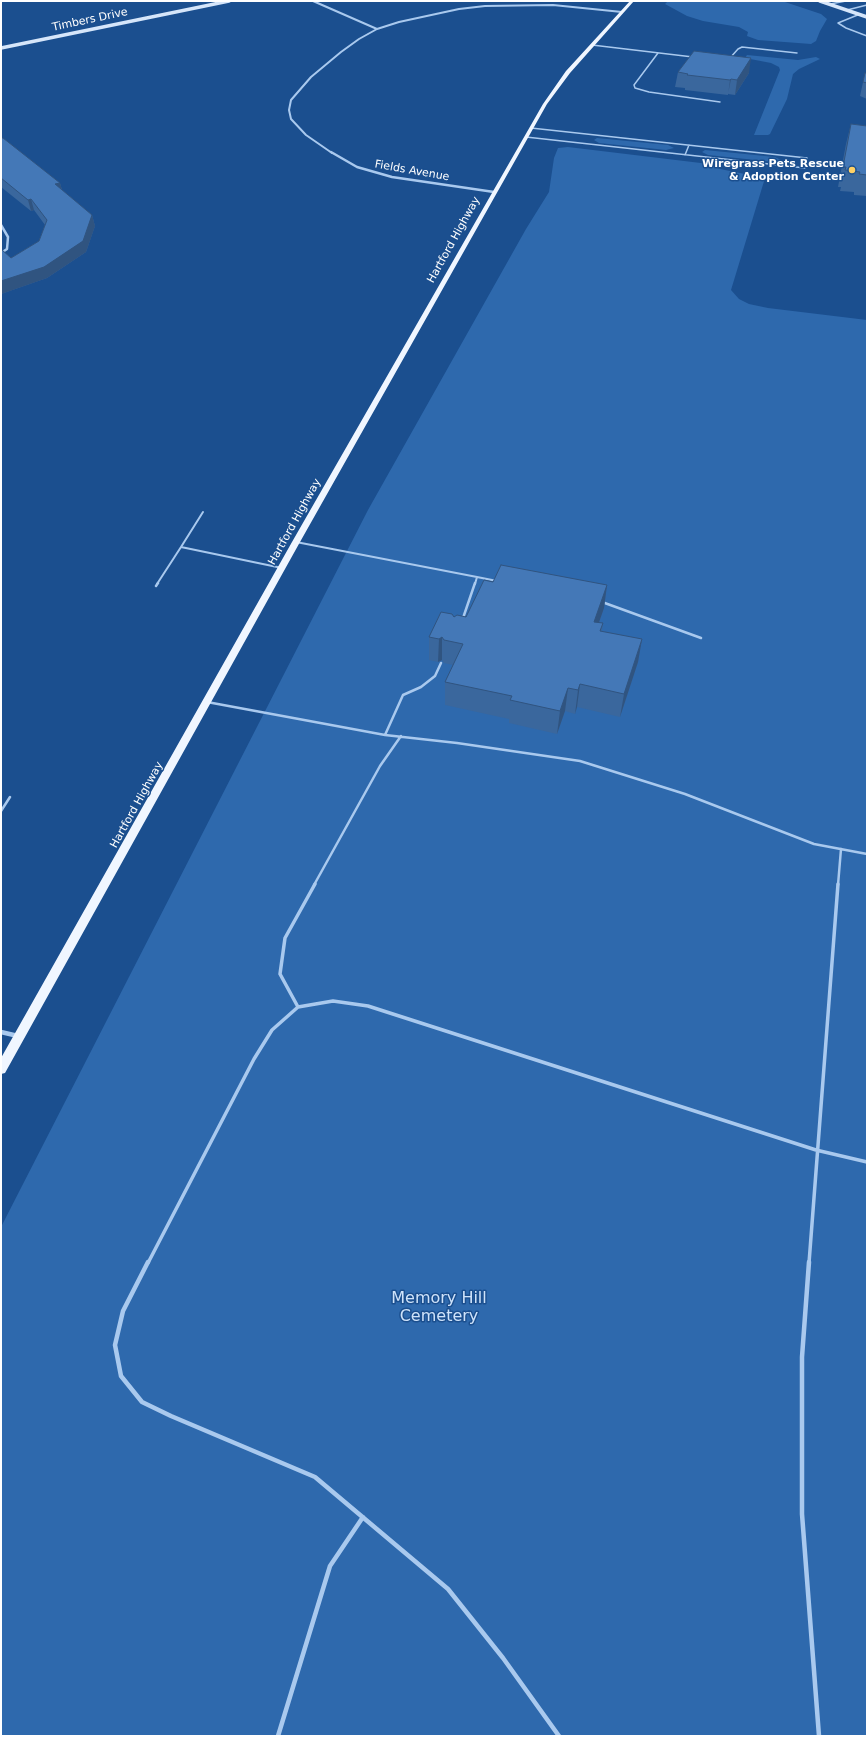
<!DOCTYPE html>
<html>
<head>
<meta charset="utf-8">
<style>
  body { margin:0 }
  #map { position:relative; width:868px; height:1737px; overflow:hidden; background:#1b4f8f; font-family:"DejaVu Sans",sans-serif }
  canvas { display:block }
  .frame { position:absolute; inset:0; border:2px solid #fff; pointer-events:none }
</style>
</head>
<body>
<div id="map">
<canvas width="868" height="1737"></canvas>
<div class="frame"></div>
</div>
<script>
const c = document.querySelector('canvas').getContext('2d');
c.lineJoin = 'round';
function fillPath(path, color) { c.fillStyle = color; c.fill(path, 'evenodd'); }
const toPath = rows => new Path2D(rows.map(r => 'M' + r).join(''));
function strokePath(path, color, width, dash) { c.strokeStyle = color; c.lineWidth = width; c.lineCap = dash ? 'butt' : 'round'; c.setLineDash(dash || []); c.stroke(path); }
function label(font, color, halo, rows, align = 'center') {
  c.font = font + ' "DejaVu Sans",sans-serif'; c.lineWidth = 3; c.setLineDash([]); c.textBaseline = 'middle'; c.strokeStyle = halo; c.fillStyle = color; for (const [text, x, y, turn = 0] of rows) {
    c.save(); c.translate(x, y); c.rotate((+turn || 0) * Math.PI / 180); c.textAlign = isNaN(turn) ? turn : align; if (halo) c.strokeText(text, 0, 0); c.fillText(text, 0, 0); c.restore();
  }
}
fillPath(toPath([
  [668,1,782,1,821,14,827,19,820,31,816,41,811,44,758,40,747,36,748,32,739,27,703,21,687,16,665,4],
  [747,55,798,60,816,57,820,59,799,69,793,74,787,99,770,134,768,135,754,135,780,70,779,67,771,63,745,58],
  [597,138,668,145,674,148,666,150,599,143,594,140],
  [568,147,709,164,720,169,765,178,731,290,739,299,749,304,768,308,867,320,867,1736,1,1736,1,1227,368,510,526,229,549,192,554,158,558,148],
  [705,150,775,157,781,160,774,162,708,155,702,152]
]), '#2e69ad');
strokePath(toPath([
  [830,4,846,1],
  [847,10,867,5],
  [860,14,838,23,846,28,867,36],
  [592,45,693,57],
  [658,53,634,85,635,88,649,92,720,102],
  [730,58,738,49,742,47,797,53],
  [531,128,807,158],
  [526,137,805,168],
  [685,155,689,145]
]), '#a9c9ee', 1.5);
strokePath(toPath([
  [296,542,477,577,475,584],
  [181,547,203,512],
  [477,577,497,581],
  [157,584,181,547,282,568]
]), '#a9c9ee', 2);
strokePath(toPath([
  [156,586,158,583],
  [602,602,701,638],
  [462,621,475,583],
  [207,702,385,735,403,695,421,687,435,676,441,663],
  [385,735,457,743,580,761,685,794,814,844,867,854],
  [1,811,10,797],
  [314,885,380,766,401,736],
  [838,885,841,849]
]), '#a9c9ee', 2.5);
strokePath(toPath([
  [298,1007,280,974,285,938,315,884],
  [148,1263,254,1059,272,1030,298,1007,333,1001,368,1006,816,1150,867,1162],
  [809,1263,838,884]
]), '#a9c9ee', 3.5);
strokePath(toPath([
  [148,1262,123,1311,115,1345,121,1376,142,1402,171,1416,315,1477,448,1589,503,1658,559,1736],
  [809,1262,802,1357,802,1514,819,1736],
  [278,1736,330,1566,363,1517]
]), '#a9c9ee', 4.5);
strokePath(toPath([
  [313,1,377,29],
  [332,153,306,135,291,119,289,110,291,100,311,77,341,52,359,39,377,29,399,22,459,9,485,6,553,5,622,12]
]), '#a9c9ee', 2);
strokePath(toPath([
  [331,152,357,167,392,177,494,192],
  [1,225,8,237,7,249,1,253]
]), '#a9c9ee', 2.5);
strokePath(toPath([
  [1,1032,18,1036]
]), '#a9c9ee', 4.5);
strokePath(toPath([
  [820,1,867,17],
  [1,48,229,1]
]), '#d6e6fa', 3.5);
fillPath(toPath([
  [630,1,634,1,570,73,547,104,300,542,5,1073,1,1074,1,1058,292,542,543,104,566,71,630,1]
]), '#f0f6ff');
fillPath(toPath([
  [678,72,749,73,735,95,728,94,728,95,685,90,685,88,675,87],
  [865,73,867,73,867,99,860,96],
  [851,124,867,126,867,196,854,195,854,192,840,191,841,187,838,187,846,144],
  [1,138,60,183,62,190,92,215,95,226,86,252,47,278,1,294,1,249,11,258,39,241,45,225,34,210,31,211,1,187],
  [493,582,607,585,604,608,599,623,603,623,602,631,642,639,638,662,620,717,577,707,575,714,565,711,557,734,509,723,509,719,445,705,445,682,453,665,444,663,442,660,438,662,429,660,429,637,454,617,466,617]
]), '#3a679d');
fillPath(toPath([
  [751,58,749,73,735,95,737,80],
  [731,79,728,94,728,95,730,80],
  [60,183,63,194,55,184],
  [31,199,34,210,31,211,28,200],
  [92,215,95,226,86,252,47,278,1,294,1,281],
  [607,585,604,608,591,645,594,622],
  [442,637,442,660,438,662,439,639],
  [642,639,638,662,620,717,624,694],
  [580,684,577,707,575,714,578,690],
  [568,688,565,711,557,734,560,711]
]), '#305480');
const building = toPath([
  [694,51,751,58,737,80,731,79,730,80,687,75,688,74,678,72,694,51],
  [865,73,867,73,867,83,863,82,865,73],
  [851,124,867,126,867,175,859,174,860,172,845,170,846,167,843,167,851,124],
  [1,138,3,138,60,183,55,184,92,215,83,241,44,267,1,281,1,249,11,258,39,241,47,220,31,199,28,200,1,178,1,138],
  [501,565,607,585,594,622,603,623,600,631,642,639,624,694,580,684,578,690,568,688,560,711,510,700,512,696,445,682,463,644,444,640,442,637,439,639,429,637,441,612,452,614,454,617,457,615,466,617,484,580,493,582,501,565]
]);
fillPath(building, '#4478b7');
strokePath(building, '#305480', 1);
for (const [x, y, r, color] of [
  [852,170,4,"#ffd166"]
]) { const dot = new Path2D(); dot.arc(x, y, r, 0, 2 * Math.PI); c.fillStyle = color; c.fill(dot); strokePath(dot, '#1b4f8f', 1.5); }
label('11px', '#fff', '#1b4f8f', [
  ["Timbers Drive",90,20,-12],
  ["Fields Avenue",412,171,10],
  ["Hartford Highway",454,240,-61],
  ["Hartford Highway",295,522,-61],
  ["Hartford Highway",137,805,-61]
]);
label('bold 11px', '#fff', '#1b4f8f', [
  ["Wiregrass Pets Rescue",844,164],
  ["& Adoption Center",844,177]
], 'right');
label('16px', '#cfe3fa', '#1b4f8f', [
  ["Memory Hill",439,1299],
  ["Cemetery",439,1317]
]);
</script>
</body>
</html>
